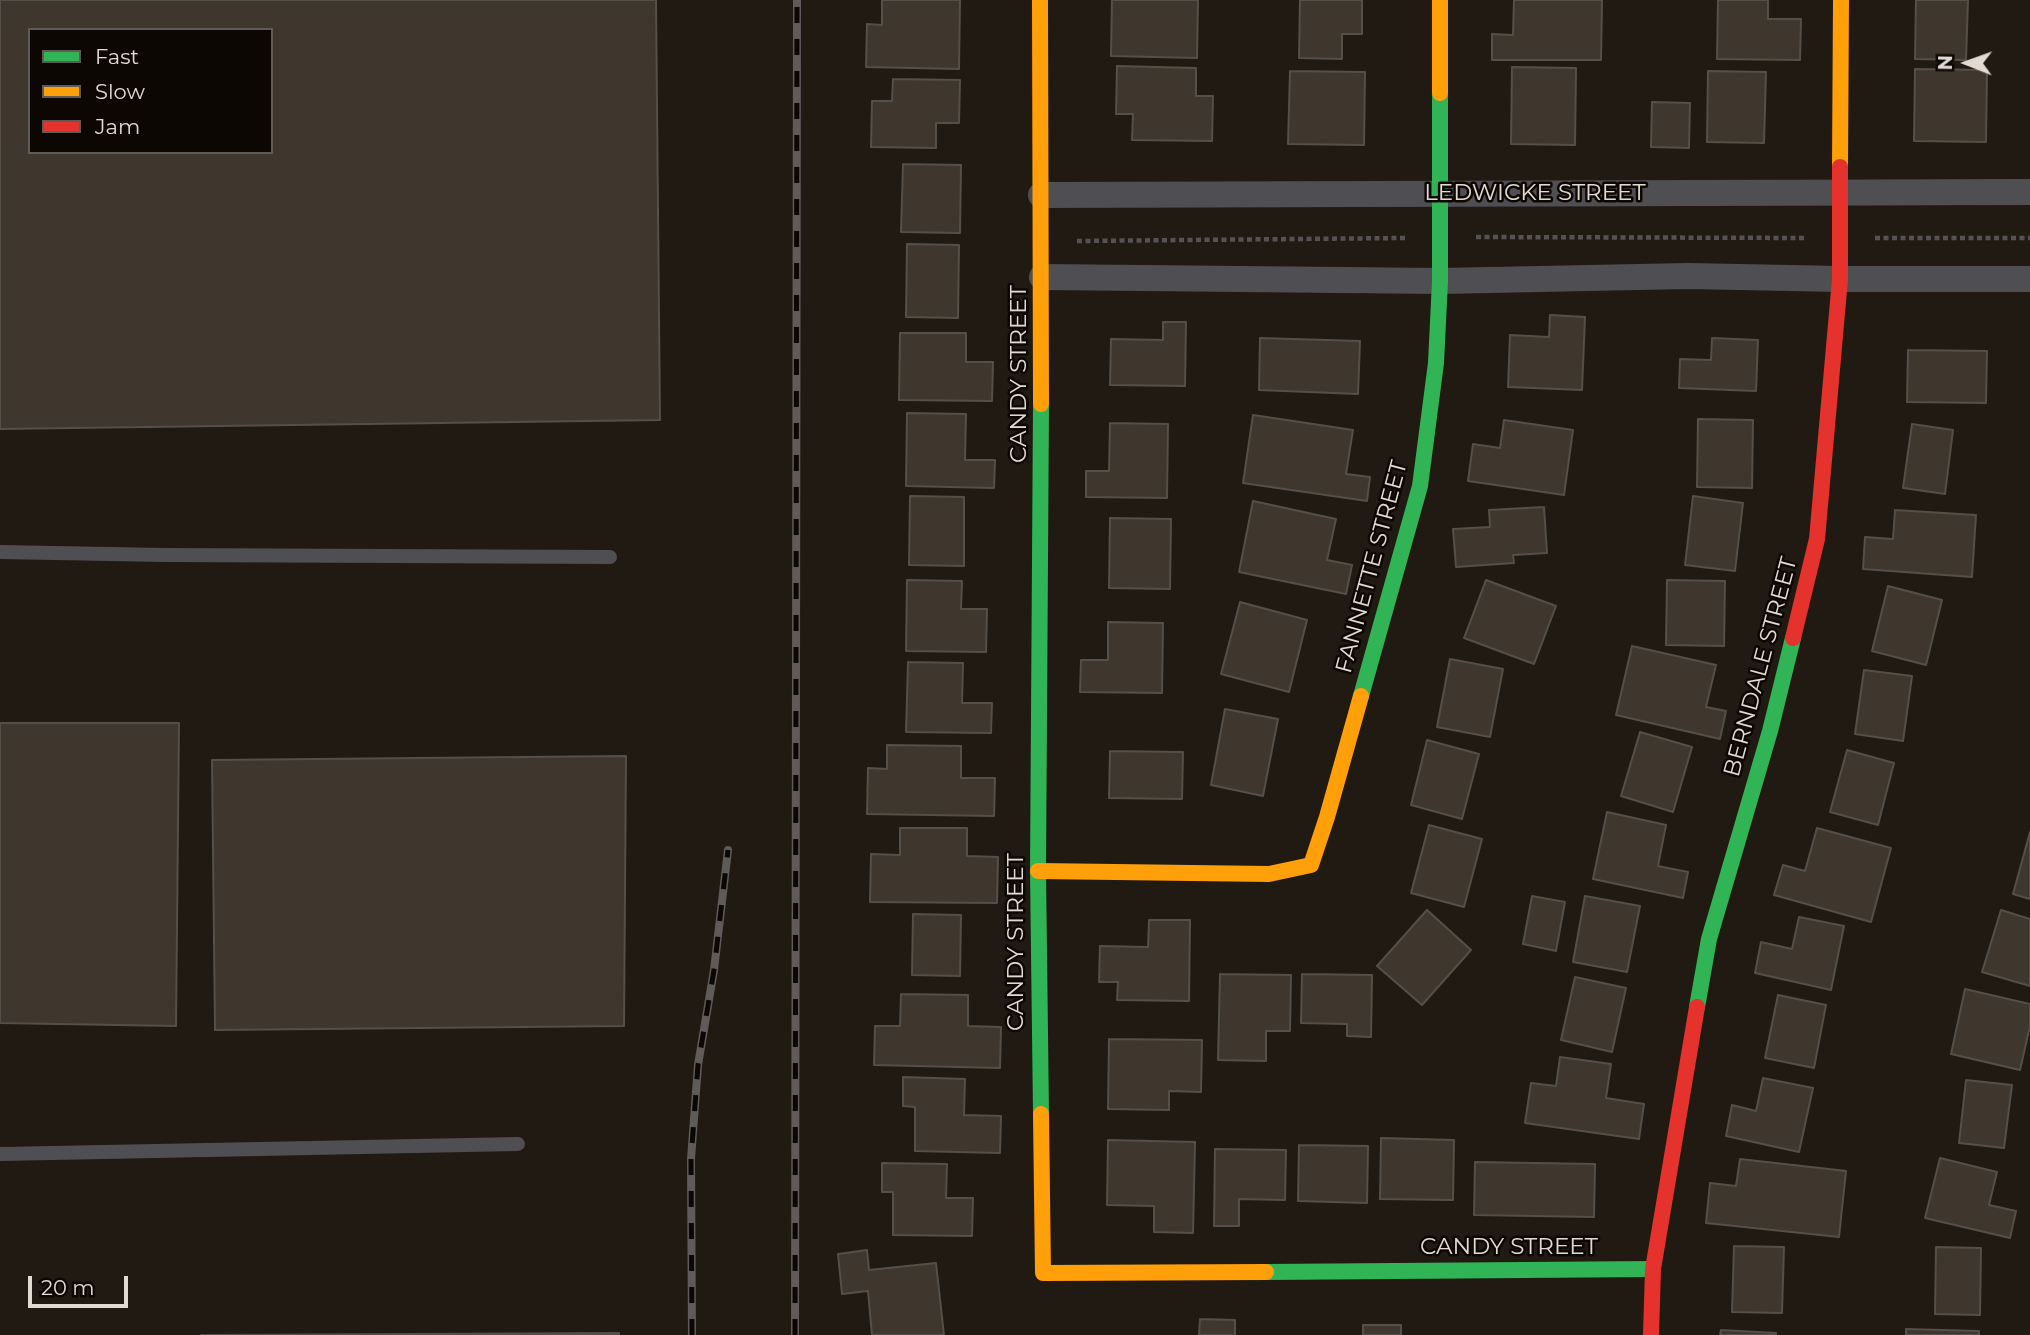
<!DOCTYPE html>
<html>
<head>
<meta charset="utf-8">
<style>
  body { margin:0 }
  #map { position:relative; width:2030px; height:1335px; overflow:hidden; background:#211a13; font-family:Montserrat,sans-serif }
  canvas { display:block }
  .legend { position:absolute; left:28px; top:28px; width:245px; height:126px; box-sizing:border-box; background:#0c0703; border:2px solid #625b55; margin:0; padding:9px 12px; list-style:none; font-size:21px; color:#e2dad1 }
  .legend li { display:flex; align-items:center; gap:14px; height:35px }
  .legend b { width:35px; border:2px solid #625b55 }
  .north { position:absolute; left:1932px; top:28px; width:70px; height:70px; -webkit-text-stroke:5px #0c0703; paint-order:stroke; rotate:271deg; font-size:19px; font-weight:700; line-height:28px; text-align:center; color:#e2dad1 }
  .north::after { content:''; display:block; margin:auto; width:24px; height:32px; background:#e2dad1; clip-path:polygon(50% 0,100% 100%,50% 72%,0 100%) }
  .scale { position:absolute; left:28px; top:1276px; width:100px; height:32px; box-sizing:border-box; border:4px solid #e2dad1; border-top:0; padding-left:9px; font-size:21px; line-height:24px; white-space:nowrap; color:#e2dad1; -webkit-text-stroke:5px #0c0703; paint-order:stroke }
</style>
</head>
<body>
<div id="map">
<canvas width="2030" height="1335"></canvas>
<ul class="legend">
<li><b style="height:9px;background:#30b455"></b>Fast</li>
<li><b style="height:9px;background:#ff9f0a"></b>Slow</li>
<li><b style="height:9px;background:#e5322d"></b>Jam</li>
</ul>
<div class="north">N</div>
<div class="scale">20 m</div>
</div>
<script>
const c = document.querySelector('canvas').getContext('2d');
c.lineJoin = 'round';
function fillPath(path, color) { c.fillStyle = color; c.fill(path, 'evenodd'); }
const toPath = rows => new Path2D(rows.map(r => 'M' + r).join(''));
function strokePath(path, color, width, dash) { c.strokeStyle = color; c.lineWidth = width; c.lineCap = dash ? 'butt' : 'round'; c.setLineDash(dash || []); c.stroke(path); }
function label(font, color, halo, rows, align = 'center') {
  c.font = font + ' Montserrat,sans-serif'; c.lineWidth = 5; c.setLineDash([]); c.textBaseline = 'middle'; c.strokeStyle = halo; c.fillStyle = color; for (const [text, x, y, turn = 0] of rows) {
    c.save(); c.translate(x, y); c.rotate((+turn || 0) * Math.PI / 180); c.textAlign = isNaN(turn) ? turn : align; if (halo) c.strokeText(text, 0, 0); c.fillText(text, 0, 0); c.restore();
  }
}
const building = toPath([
  [0,0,656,0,660,420,0,429,0,0],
  [30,30,271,30,271,152,30,152,30,30],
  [882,0,960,0,959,69,866,67,867,24,882,25,882,0],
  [1112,0,1198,0,1197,58,1111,56,1112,0],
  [1300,0,1362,0,1362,34,1342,34,1342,59,1299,58,1300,0],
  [1514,0,1602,0,1601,60,1492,60,1492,34,1513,35,1514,0],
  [1718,0,1768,0,1768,19,1801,19,1800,60,1717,59,1718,0],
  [1916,0,1968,0,1966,60,1915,59,1916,0],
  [1117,66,1196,68,1196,96,1213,96,1212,141,1132,140,1133,114,1116,114,1117,66],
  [1512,67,1576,68,1575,145,1511,144,1512,67],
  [1915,69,1987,70,1986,142,1914,141,1915,69],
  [1290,71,1365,72,1364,145,1288,144,1290,71],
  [1708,71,1766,72,1764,143,1707,142,1708,71],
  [893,79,960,80,959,123,936,123,936,148,871,147,872,101,892,101,893,79],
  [1652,102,1690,103,1689,148,1651,147,1652,102],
  [903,164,961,165,960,233,901,232,903,164],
  [907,244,959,245,958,318,906,317,907,244],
  [1550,315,1585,317,1582,390,1508,387,1510,335,1549,337,1550,315],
  [1163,322,1186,322,1185,386,1110,385,1111,339,1163,340,1163,322],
  [900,333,966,333,966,362,993,362,992,401,899,400,900,333],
  [1260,338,1360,341,1358,394,1259,390,1260,338],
  [1712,338,1758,340,1756,391,1679,388,1680,359,1711,360,1712,338],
  [1908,350,1987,351,1986,403,1907,402,1908,350],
  [907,413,966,414,965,460,995,460,994,488,906,486,907,413],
  [1253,415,1353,430,1346,474,1370,477,1367,501,1243,483,1253,415],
  [1698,419,1753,420,1752,488,1697,487,1698,419],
  [1504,420,1573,430,1564,495,1468,481,1473,444,1500,448,1504,420],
  [1110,423,1168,424,1167,498,1086,497,1086,471,1109,471,1110,423],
  [1912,424,1953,430,1945,494,1903,488,1912,424],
  [910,496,964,497,964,566,909,565,910,496],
  [1693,496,1743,503,1735,571,1685,565,1693,496],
  [1253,501,1336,519,1327,560,1352,565,1346,594,1239,572,1253,501],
  [1544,507,1547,553,1513,555,1514,563,1456,567,1453,529,1490,527,1489,510,1544,507],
  [1895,510,1976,515,1972,577,1863,569,1865,537,1893,539,1895,510],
  [1110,518,1171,519,1170,589,1109,588,1110,518],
  [907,580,962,581,961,609,987,609,986,652,906,651,907,580],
  [1486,580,1556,606,1534,664,1464,638,1486,580],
  [1667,580,1725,581,1724,646,1666,645,1667,580],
  [1888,586,1942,600,1926,665,1872,651,1888,586],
  [1240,602,1307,620,1289,692,1221,674,1240,602],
  [1108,622,1163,623,1162,693,1080,692,1081,660,1108,660,1108,622],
  [1632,646,1716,665,1706,707,1726,711,1720,739,1616,715,1632,646],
  [1450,659,1503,669,1490,737,1437,727,1450,659],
  [908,662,963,663,962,703,992,703,991,733,906,732,908,662],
  [1864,670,1912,676,1903,741,1855,734,1864,670],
  [1225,709,1278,719,1263,796,1211,785,1225,709],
  [0,723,179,723,176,1026,0,1023,0,723],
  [1640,732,1692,747,1673,812,1621,796,1640,732],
  [1427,740,1479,754,1462,819,1411,805,1427,740],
  [887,745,961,746,961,778,995,778,994,816,867,814,868,768,887,769,887,745],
  [1847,750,1894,763,1878,825,1830,812,1847,750],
  [1110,751,1183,752,1182,799,1109,798,1110,751],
  [626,756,624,1026,215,1030,212,760,626,756],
  [1607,812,1666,825,1658,866,1688,872,1683,898,1593,879,1607,812],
  [1429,825,1482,839,1464,907,1411,893,1429,825],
  [900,828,967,828,967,856,998,857,997,903,870,902,871,854,900,855,900,828],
  [1817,828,1891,848,1871,922,1774,895,1783,865,1805,871,1817,828],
  [2030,832,2030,899,2013,894,2030,832],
  [1532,896,1565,902,1556,951,1523,944,1532,896],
  [1585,896,1640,906,1627,972,1573,962,1585,896],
  [1427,910,1471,950,1422,1005,1377,966,1427,910],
  [2001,910,2030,919,2030,986,1982,972,2001,910],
  [913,914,961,915,960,976,912,975,913,914],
  [1799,917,1844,926,1831,990,1755,973,1761,942,1792,949,1799,917],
  [1149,920,1190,920,1189,1001,1117,1000,1118,982,1099,982,1100,946,1148,947,1149,920],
  [1220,974,1291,975,1290,1031,1266,1031,1266,1061,1218,1060,1220,974],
  [1302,974,1372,975,1371,1037,1347,1036,1347,1024,1301,1023,1302,974],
  [1575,977,1626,988,1612,1052,1561,1040,1575,977],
  [1965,989,2030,1004,2030,1026,2020,1070,1951,1054,1965,989],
  [901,994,968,995,968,1026,1001,1027,1000,1068,874,1065,875,1026,900,1026,901,994],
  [1778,995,1826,1005,1814,1068,1765,1058,1778,995],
  [1109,1039,1202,1040,1201,1092,1169,1091,1169,1110,1108,1109,1109,1039],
  [1560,1057,1611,1064,1606,1098,1644,1104,1639,1139,1525,1123,1531,1083,1556,1086,1560,1057],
  [903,1077,965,1079,964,1115,1001,1116,1000,1153,915,1151,915,1107,903,1106,903,1077],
  [1763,1078,1813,1088,1799,1152,1726,1136,1732,1105,1756,1111,1763,1078],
  [1966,1080,2012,1085,2004,1148,1959,1143,1966,1080],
  [1381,1138,1454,1140,1453,1200,1380,1199,1381,1138],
  [1108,1140,1195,1142,1193,1233,1154,1232,1154,1206,1107,1205,1108,1140],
  [1299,1145,1368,1146,1367,1203,1298,1201,1299,1145],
  [1215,1149,1286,1150,1285,1200,1239,1199,1239,1226,1214,1226,1215,1149],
  [1940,1158,1997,1172,1989,1205,2016,1211,2010,1238,1925,1218,1940,1158],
  [1740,1159,1846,1171,1839,1237,1706,1223,1710,1183,1736,1186,1740,1159],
  [1475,1162,1595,1164,1594,1217,1474,1215,1475,1162],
  [882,1163,947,1164,946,1198,973,1198,972,1236,893,1235,893,1192,882,1192,882,1163],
  [1734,1246,1784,1247,1782,1313,1732,1312,1734,1246],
  [1936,1247,1981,1248,1980,1315,1935,1314,1936,1247],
  [867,1250,869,1270,936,1263,944,1335,872,1335,868,1291,842,1294,838,1254,867,1250],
  [1200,1319,1235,1320,1235,1335,1199,1335,1200,1319],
  [1363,1325,1401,1325,1401,1335,1363,1335,1363,1325],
  [1906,1329,1979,1331,1979,1335,1906,1335,1906,1329],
  [1721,1330,1776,1333,1776,1335,1720,1335,1721,1330],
  [619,1333,619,1335,201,1335,619,1333]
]);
fillPath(building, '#3f372d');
strokePath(building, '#544f48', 2);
strokePath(toPath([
  [1476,237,1807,238],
  [1875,238,2030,238],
  [1077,241,1405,238]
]), '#545253', 4.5, [5, 3.5]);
strokePath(toPath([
  [0,552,164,555,610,557],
  [0,1154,518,1144]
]), '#4f4e52', 14);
strokePath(toPath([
  [1041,195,2030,192],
  [1042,277,1440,281,1688,276,1840,279,2030,279]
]), '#4f4e52', 26);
strokePath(toPath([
  [1361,696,1420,486,1436,363,1440,281,1440,93],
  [1697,1007,1709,939,1770,731,1793,638],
  [1041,1114,1038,871,1041,404],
  [1266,1272,1653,1269]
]), '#30b455', 16);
strokePath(toPath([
  [1040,0,1041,404],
  [1440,0,1440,93],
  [1840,167,1841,0],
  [1038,871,1269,874,1311,865,1327,817,1361,696],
  [1041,1114,1043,1273,1266,1272]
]), '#ff9f0a', 16);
strokePath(toPath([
  [1793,638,1817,539,1840,279,1840,167],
  [1651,1335,1653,1269,1697,1007]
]), '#e5322d', 16);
const rail = toPath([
  [692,1335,691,1159,698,1065,714,970,728,850],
  [795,1335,797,0]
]);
strokePath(rail, '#5e5b5b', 8);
strokePath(rail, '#0c0703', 5, [16]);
label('23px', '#e2dad1', '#0c0703', [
  ["LEDWICKE STREET",1535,193],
  ["CANDY STREET",1019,374,-90],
  ["FANNETTE STREET",1372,567,-75],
  ["BERNDALE STREET",1761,667,-75],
  ["CANDY STREET",1016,942,-90],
  ["CANDY STREET",1509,1247]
]);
</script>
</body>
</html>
